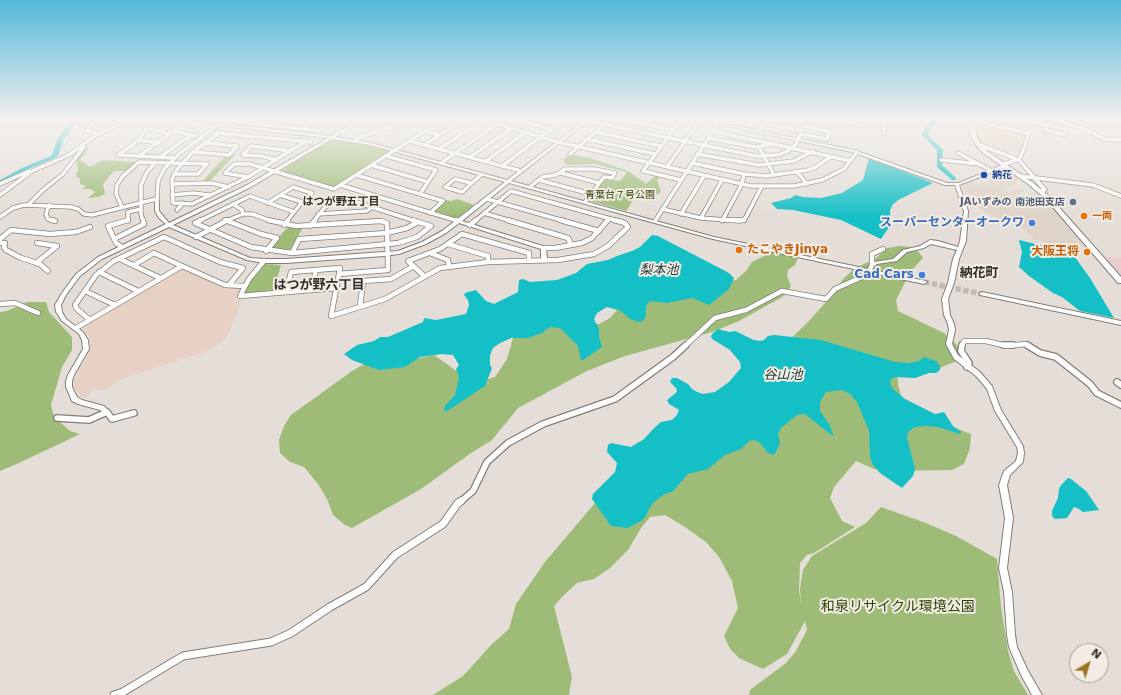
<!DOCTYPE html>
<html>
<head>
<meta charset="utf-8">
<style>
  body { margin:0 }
  #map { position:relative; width:1121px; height:695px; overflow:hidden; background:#e5ded8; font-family:"DejaVu Sans",sans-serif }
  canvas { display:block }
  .north { position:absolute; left:1069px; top:643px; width:40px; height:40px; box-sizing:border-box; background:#f2ece5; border:1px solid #a5a09b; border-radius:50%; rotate:38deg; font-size:11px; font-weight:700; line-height:16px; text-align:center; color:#312f2c }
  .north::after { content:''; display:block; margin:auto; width:14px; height:18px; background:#9a7420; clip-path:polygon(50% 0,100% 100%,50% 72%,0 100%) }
</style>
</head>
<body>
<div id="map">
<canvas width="1121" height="695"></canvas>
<div class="north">N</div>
</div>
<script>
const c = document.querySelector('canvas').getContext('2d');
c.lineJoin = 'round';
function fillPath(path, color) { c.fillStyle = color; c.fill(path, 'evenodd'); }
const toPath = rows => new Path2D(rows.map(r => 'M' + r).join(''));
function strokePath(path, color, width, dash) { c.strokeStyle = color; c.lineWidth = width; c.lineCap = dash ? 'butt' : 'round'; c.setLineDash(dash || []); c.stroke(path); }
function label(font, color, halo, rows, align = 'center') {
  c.font = font + ' "DejaVu Sans","Noto Sans JP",sans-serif'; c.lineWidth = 4; c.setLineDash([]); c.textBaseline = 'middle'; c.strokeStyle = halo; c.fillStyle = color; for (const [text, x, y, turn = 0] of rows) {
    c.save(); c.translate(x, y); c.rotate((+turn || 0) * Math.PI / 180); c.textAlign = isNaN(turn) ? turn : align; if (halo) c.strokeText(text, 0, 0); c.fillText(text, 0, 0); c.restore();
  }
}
fillPath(toPath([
  [1011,173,1019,178,1014,181,1018,183,1001,190,1006,192,1012,192,1011,191,1019,188,1024,191,1018,193,1023,196,1038,192,1053,206,1088,247,1060,246,1034,239,1025,230,986,212,964,193,963,185,973,181,975,185]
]), '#dfd3c7');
fillPath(toPath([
  [1101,256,1121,258,1121,274,1116,274]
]), '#e9cecf');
fillPath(toPath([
  [977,120,996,120,990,125,1027,133,1021,153,1014,151,1001,153,979,143,975,133],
  [183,268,225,287,239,287,240,288,236,299,242,299,229,333,225,339,218,345,207,351,125,378,102,391,95,389,84,398,80,396,74,388,74,379,87,357,91,344,90,338,82,327,84,325]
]), '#e7d1c4');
fillPath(toPath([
  [334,139,378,148,390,152,335,187,281,171,329,140],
  [84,148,89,148,80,160,90,167,103,160,138,162,128,171,114,171,103,184,105,194,98,197,88,198,95,192,90,189,82,189,86,186,80,184,80,179,76,177,76,174,78,170,76,159],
  [569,154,590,158,628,171,646,184,655,176,660,176,657,180,661,192,653,197,636,196,626,211,590,201,589,199,605,179,620,181,627,172,595,164,567,165,563,160],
  [226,155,235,155,209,182,202,182],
  [457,199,474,205,457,218,454,218,434,212,434,211,446,200,451,201],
  [289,226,303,227,291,250,269,248],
  [801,245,801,251,795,265,788,270,787,276,791,286,784,296,739,321,712,332,625,356,587,371,518,408,492,440,471,453,421,489,352,528,345,525,333,515,327,499,318,484,304,467,290,462,280,453,279,440,284,426,291,415,352,371,366,363,405,361,434,355,458,372,482,381,495,377,507,359,513,338,526,328,599,324,610,318,618,309,654,292,736,280,746,271,752,262,782,247],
  [899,246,911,247,919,252,923,258,911,271,896,300,898,311,944,333,959,347,962,359,932,371,897,370,898,384,902,399,950,426,971,434,970,448,964,464,952,470,889,471,874,469,856,461,834,487,830,498,842,521,855,527,814,553,807,555,800,563,799,591,801,603,800,589,803,570,812,556,866,523,881,507,926,523,956,536,997,559,1001,607,1008,651,1014,671,1028,695,749,695,750,690,786,663,796,651,807,630,805,621,787,654,763,669,739,658,730,649,724,636,738,608,732,581,719,557,706,542,685,527,665,515,650,517,641,528,628,550,610,568,594,579,577,583,563,596,554,606,572,677,569,695,433,695,463,676,492,644,509,629,516,604,545,562,600,497,781,348,809,321,833,294,844,278,854,269,876,258,887,248],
  [266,264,281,265,273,292,245,294,243,293,252,279,263,266],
  [27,302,46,302,49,312,72,337,72,350,62,367,51,405,54,417,70,431,80,434,19,463,0,471,0,312,7,311]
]), '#9ebc77');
fillPath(toPath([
  [869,158,933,183,900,199,893,204,890,210,891,224,881,239,841,220,793,210,777,209,771,203,791,198,795,195,803,197,821,198,842,193,863,180],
  [652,235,658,236,729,273,734,278,729,289,709,305,692,298,667,303,650,301,646,306,646,316,643,321,638,322,630,319,621,311,607,307,597,313,594,319,599,329,599,337,602,347,583,360,581,360,578,346,560,328,550,327,542,333,528,338,511,338,500,343,493,348,490,355,490,365,492,368,485,386,447,411,444,411,445,406,455,395,459,378,456,369,459,365,453,355,442,354,420,357,405,367,379,370,352,360,344,354,357,345,374,341,380,337,388,337,423,322,424,318,436,320,466,314,469,305,468,300,464,295,465,293,476,290,486,301,494,304,518,292,519,280,523,279,530,282,557,280,576,273,587,264,608,260,617,256,632,251,640,247],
  [1019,240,1072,253,1090,278,1114,318,1080,311,1062,297,1053,293,1029,276,1019,267,1022,252],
  [718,329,729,332,735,331,754,340,760,341,764,340,768,336,774,335,821,340,895,362,909,363,919,361,924,357,936,361,940,366,940,370,936,373,929,373,915,378,895,377,891,379,890,384,893,389,905,399,935,414,944,412,953,426,961,432,960,434,938,427,926,426,915,427,908,432,907,437,915,469,913,476,902,488,880,473,873,465,870,457,869,431,857,402,850,394,842,390,826,392,820,402,820,411,829,424,834,437,805,414,797,415,781,428,778,434,780,444,774,455,768,453,760,443,755,440,749,441,741,449,725,455,708,469,688,474,673,491,663,495,653,503,649,509,646,516,641,521,628,528,611,526,592,499,593,494,615,472,617,463,607,452,608,445,611,443,631,447,644,439,655,427,661,422,672,420,677,415,679,410,669,404,667,400,677,392,676,388,670,382,672,378,677,378,688,384,692,389,697,392,703,394,715,392,729,382,741,368,740,362,730,350,712,339,711,336,713,333],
  [1068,478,1071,479,1086,491,1099,510,1083,512,1079,509,1074,507,1067,518,1055,519,1052,516,1052,511,1058,498,1059,489,1061,485]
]), '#14bfc6');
fillPath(toPath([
  [73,120,79,120,63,140,59,154,55,158,26,170,0,185,0,180,22,168,51,156,53,153,57,140,63,131,73,120],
  [932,120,938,120,930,129,928,135,943,150,942,165,956,178,956,180,952,180,937,167,937,150,922,135,924,128,932,120]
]), '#14bfc6');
strokePath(toPath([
  [196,120,221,125]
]), '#c1bbb6', 4.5, [4.5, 2]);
strokePath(toPath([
  [924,282,982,294]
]), '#c1bbb6', 5.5, [5.5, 2.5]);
const minorFar3 = toPath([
  [95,120,87,131,99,134],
  [213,120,222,121],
  [224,120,319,131,337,120],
  [289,120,308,124,304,129],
  [484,120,558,142,751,186,794,186,822,180,844,169,857,152],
  [518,120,550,129],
  [550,120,559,122],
  [583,120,756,156,778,155,788,151,796,144,804,126,830,132,827,139,801,134],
  [623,120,673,130],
  [661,120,678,123],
  [681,120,643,171,681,180],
  [834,120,861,125,870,124,873,121,872,120],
  [883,120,884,134],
  [968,120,1028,133],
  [1021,120,1065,129],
  [1029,120,1030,127,1025,146,1019,160,1045,190,1040,191],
  [1049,120,1046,130,1065,135],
  [1053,120,1082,128,1105,139,1121,140],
  [71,122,87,120],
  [173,131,195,136],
  [712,131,851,161],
  [759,131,763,123,802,131],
  [595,132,661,146],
  [216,133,311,142],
  [219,133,193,152,178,168,172,179,173,203,192,204,248,177,306,141],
  [170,134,147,128,139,140,118,155,174,158],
  [708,138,755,147,773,144],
  [586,139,655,154],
  [139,140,159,143],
  [355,141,361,137,410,120],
  [409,141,502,166,563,120],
  [978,144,1019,160],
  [425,145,439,135],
  [759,147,774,175],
  [439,149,484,120],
  [193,152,229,155,237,146,206,143],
  [958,153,992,171],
  [570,154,610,120],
  [697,154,759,165,794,161,813,151],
  [139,156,175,130,189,122,214,127],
  [386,156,436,170,420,194,443,201,430,213],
  [160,157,191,135],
  [470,157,512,128],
  [277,160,261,156,243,155,251,146,291,151],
  [941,160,979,164],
  [486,161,526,132],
  [441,163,503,120],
  [692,163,744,174,767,176,808,170,816,167,832,156],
  [371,165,428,182],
  [502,166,518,170],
  [1004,166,1004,164,1016,160],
  [667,167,700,120],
  [561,173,599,183],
  [798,173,807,184],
  [356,175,420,194],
  [1020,176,1093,185,1121,196],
  [248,177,225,173,234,164,250,164,334,189,425,131,439,135,464,120],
  [539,180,591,194],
  [471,183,455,179,445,187,462,192,482,174],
  [0,184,29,171],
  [172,184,211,183,229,187],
  [340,185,458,221],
  [530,187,542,177,556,175,565,169,594,169,615,173,612,178,604,177,585,202],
  [0,195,32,171,69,155,96,135,129,120],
  [172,195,193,193,209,195],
  [280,195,302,202],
  [487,199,564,221],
  [157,202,158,181,164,169,180,153,225,120],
  [268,203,293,187,312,193,302,202,287,221],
  [233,204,242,210,243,214],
  [28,205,43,190,63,174,84,147],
  [49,205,46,214,48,219,55,221],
  [122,207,116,194,117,185,123,176,139,162,207,164,198,174,174,174],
  [662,209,701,218,739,221],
  [177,210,183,203],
  [484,213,511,221],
  [318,214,367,211,372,207],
  [681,214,704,176],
  [0,217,13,208,24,205,71,207,78,209,84,214,92,215,156,199],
  [701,218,722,180],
  [225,220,227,221],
  [128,221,128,212,141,209],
  [143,221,141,214,141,185,147,172,155,163],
  [199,221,250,196,294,212],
  [226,221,243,214,252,214,271,221],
  [314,221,324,208,334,201,350,200,415,221],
  [475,221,511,191,618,221],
  [607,221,609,219],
  [655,221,720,120],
  [722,221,742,184,744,174],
  [740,221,744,220,746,217,762,186]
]);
const minorFar2 = toPath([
  [51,220,55,221],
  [201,220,195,223,251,247,292,253,398,243,417,237,431,226,412,220],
  [225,220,261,234,277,238,266,251],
  [268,220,296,226,381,221,387,223,388,270,339,274,331,316,385,299,440,268,488,262,558,260,594,254,608,246,628,227,625,223,614,220],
  [455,220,458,221],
  [507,220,568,238,571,245],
  [560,220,599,231],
  [726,220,744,220],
  [284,225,288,220],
  [470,225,476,220],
  [310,226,315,220],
  [196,237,228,220],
  [0,239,11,230,50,234,76,232,90,227],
  [114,239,144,224,143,220],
  [0,243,5,243,4,247,6,250,21,258,40,264,48,271],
  [448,244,488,256,488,262],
  [122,247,116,243,108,226,128,220],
  [544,248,555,248,582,243,592,238,608,220],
  [292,253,299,239,387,233,407,228,418,222],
  [430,253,448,260,449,266],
  [120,259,160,278],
  [264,261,249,279,240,296,336,288],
  [36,263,57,246,37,243],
  [134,265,154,253,182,266],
  [872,265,872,254,883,249],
  [99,272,138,291],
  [424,276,408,261,440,249,462,234,529,253,529,260],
  [311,290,316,270],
  [85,291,115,305],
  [286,292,291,272,340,268,339,274],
  [0,304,15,303,38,313],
  [360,307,363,281,391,279,412,267],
  [90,320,77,309,75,305,96,275,114,261,164,237,220,262,243,268,229,285],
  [76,328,182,266,225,285,244,286],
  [685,346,715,318,746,310,782,291,826,299,835,289,864,276,869,271],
  [962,346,964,341,986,341,1007,346,1025,344,1029,346]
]);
const minorFar1 = toPath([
  [962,345,961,351,969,363,967,367],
  [1004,345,1013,345],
  [1027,345,1040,353,1056,357,1090,384,1097,393,1121,405],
  [1117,382,1121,385],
  [57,418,89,420,107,412,112,419,134,413],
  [460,502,473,491,487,462,508,443,543,424,615,399,673,357,686,345]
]);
const minor = toPath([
  [114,695,123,692,183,656,271,642,291,633,330,607,366,587,395,555,443,524,458,503,461,501]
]);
const tertiary = toPath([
  [359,120,363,120,336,137,371,143,507,180,585,120,589,120,588,121,511,181,714,237,868,269,870,264,874,262,893,259,903,250,920,246,930,240,938,241,958,247,960,241,964,211,955,185,945,185,852,152,703,121,701,120,706,120,854,150,947,183,959,183,1002,165,1006,165,1006,167,959,185,968,211,966,241,959,259,954,283,948,299,950,315,954,324,955,330,952,344,958,355,980,372,992,386,1001,410,1023,446,1024,453,1023,462,1010,475,1007,485,1013,518,1007,568,1012,592,1015,635,1017,647,1027,669,1042,695,1032,695,1021,675,1009,647,1007,635,1004,592,999,568,1005,518,999,485,1004,471,1016,461,1018,453,1017,447,995,411,987,389,976,376,954,359,946,344,949,330,948,324,944,315,942,299,948,283,953,259,957,250,931,244,924,248,907,252,897,261,877,264,874,266,872,270,926,281,927,282,924,284,713,239,509,183,462,221,546,247,547,260,546,261,544,262,541,260,541,249,459,223,446,233,426,244,399,254,384,256,286,263,264,263,247,260,169,227,102,259,80,276,66,295,61,305,62,312,66,319,83,332,88,340,89,349,74,375,72,381,72,387,77,397,82,400,104,406,110,412,109,414,107,415,100,410,78,404,72,401,66,387,66,381,68,375,83,349,82,340,79,334,62,321,56,312,55,305,62,293,76,274,98,257,166,224,159,218,155,211,155,201,159,201,159,211,169,223,247,185,328,138,221,126,220,126,220,124,319,134,331,136,359,120],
  [332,139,370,145,505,182,442,231,422,242,398,251,286,259,264,259,250,258,173,225,251,187,332,139],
  [982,292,1121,321,1121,325,980,295,979,294,980,293,982,292]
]);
const trunk = toPath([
  [971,120,977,120,976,135,980,143,987,151,1032,182,1050,197,1121,277,1121,283,1118,283,1046,199,1028,184,983,153,976,145,970,135,971,120]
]);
strokePath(minorFar3, '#837d77', 5);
strokePath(minorFar2, '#837d77', 6);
strokePath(minorFar1, '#837d77', 8);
strokePath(minor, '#837d77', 9);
strokePath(tertiary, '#837d77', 2);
strokePath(trunk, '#837d77', 2);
strokePath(minorFar3, '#fff', 3.5);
strokePath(minorFar2, '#fff', 4.5);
strokePath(minorFar1, '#fff', 5.5);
strokePath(minor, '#fff', 7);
fillPath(tertiary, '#fff');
fillPath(trunk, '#fff');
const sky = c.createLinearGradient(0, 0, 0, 217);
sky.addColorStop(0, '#53b8da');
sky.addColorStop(0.55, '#f3f0ed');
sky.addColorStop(1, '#f3f0ed00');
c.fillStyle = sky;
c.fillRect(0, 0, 1121, 217);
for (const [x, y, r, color] of [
  [984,175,4,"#1a4fb4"],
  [1073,202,4,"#5c6f8a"],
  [1084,216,4,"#e8710a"],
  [1032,223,4,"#3f7fe0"],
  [739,250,4,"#e8710a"],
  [1087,252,4,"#e8710a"],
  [922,275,4,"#3f7fe0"]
]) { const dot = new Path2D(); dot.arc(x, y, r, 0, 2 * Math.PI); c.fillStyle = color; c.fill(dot); strokePath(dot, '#f2ece5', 1.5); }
label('bold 10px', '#164399', '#f2ece5', [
  ["納花",992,175]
], 'left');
label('10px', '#2c4200', '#f2ece5', [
  ["青葉台７号公園",620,195]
]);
label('bold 10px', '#4e5e75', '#f2ece5', [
  ["JAいずみの 南池田支店",1065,202]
], 'right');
label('bold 10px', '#c56008', '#f2ece5', [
  ["一両",1092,216]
], 'left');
label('bold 11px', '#312f2c', '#f2ece5', [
  ["はつが野五丁目",341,202]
]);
label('bold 12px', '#366cbe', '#f2ece5', [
  ["スーパーセンターオークワ",1024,223],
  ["Cad Cars",914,275]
], 'right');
label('bold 12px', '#c56008', '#f2ece5', [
  ["たこやきJinya",747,250],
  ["大阪王将",1079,252,"right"]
], 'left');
label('italic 13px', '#213a3b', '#f2ece5', [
  ["梨本池",659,271],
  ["谷山池",783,376]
]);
label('bold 13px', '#312f2c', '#f2ece5', [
  ["納花町",979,274],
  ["はつが野六丁目",319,286]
]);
label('14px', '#2c4200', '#f2ece5', [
  ["和泉リサイクル環境公園",898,607]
]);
</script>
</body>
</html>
